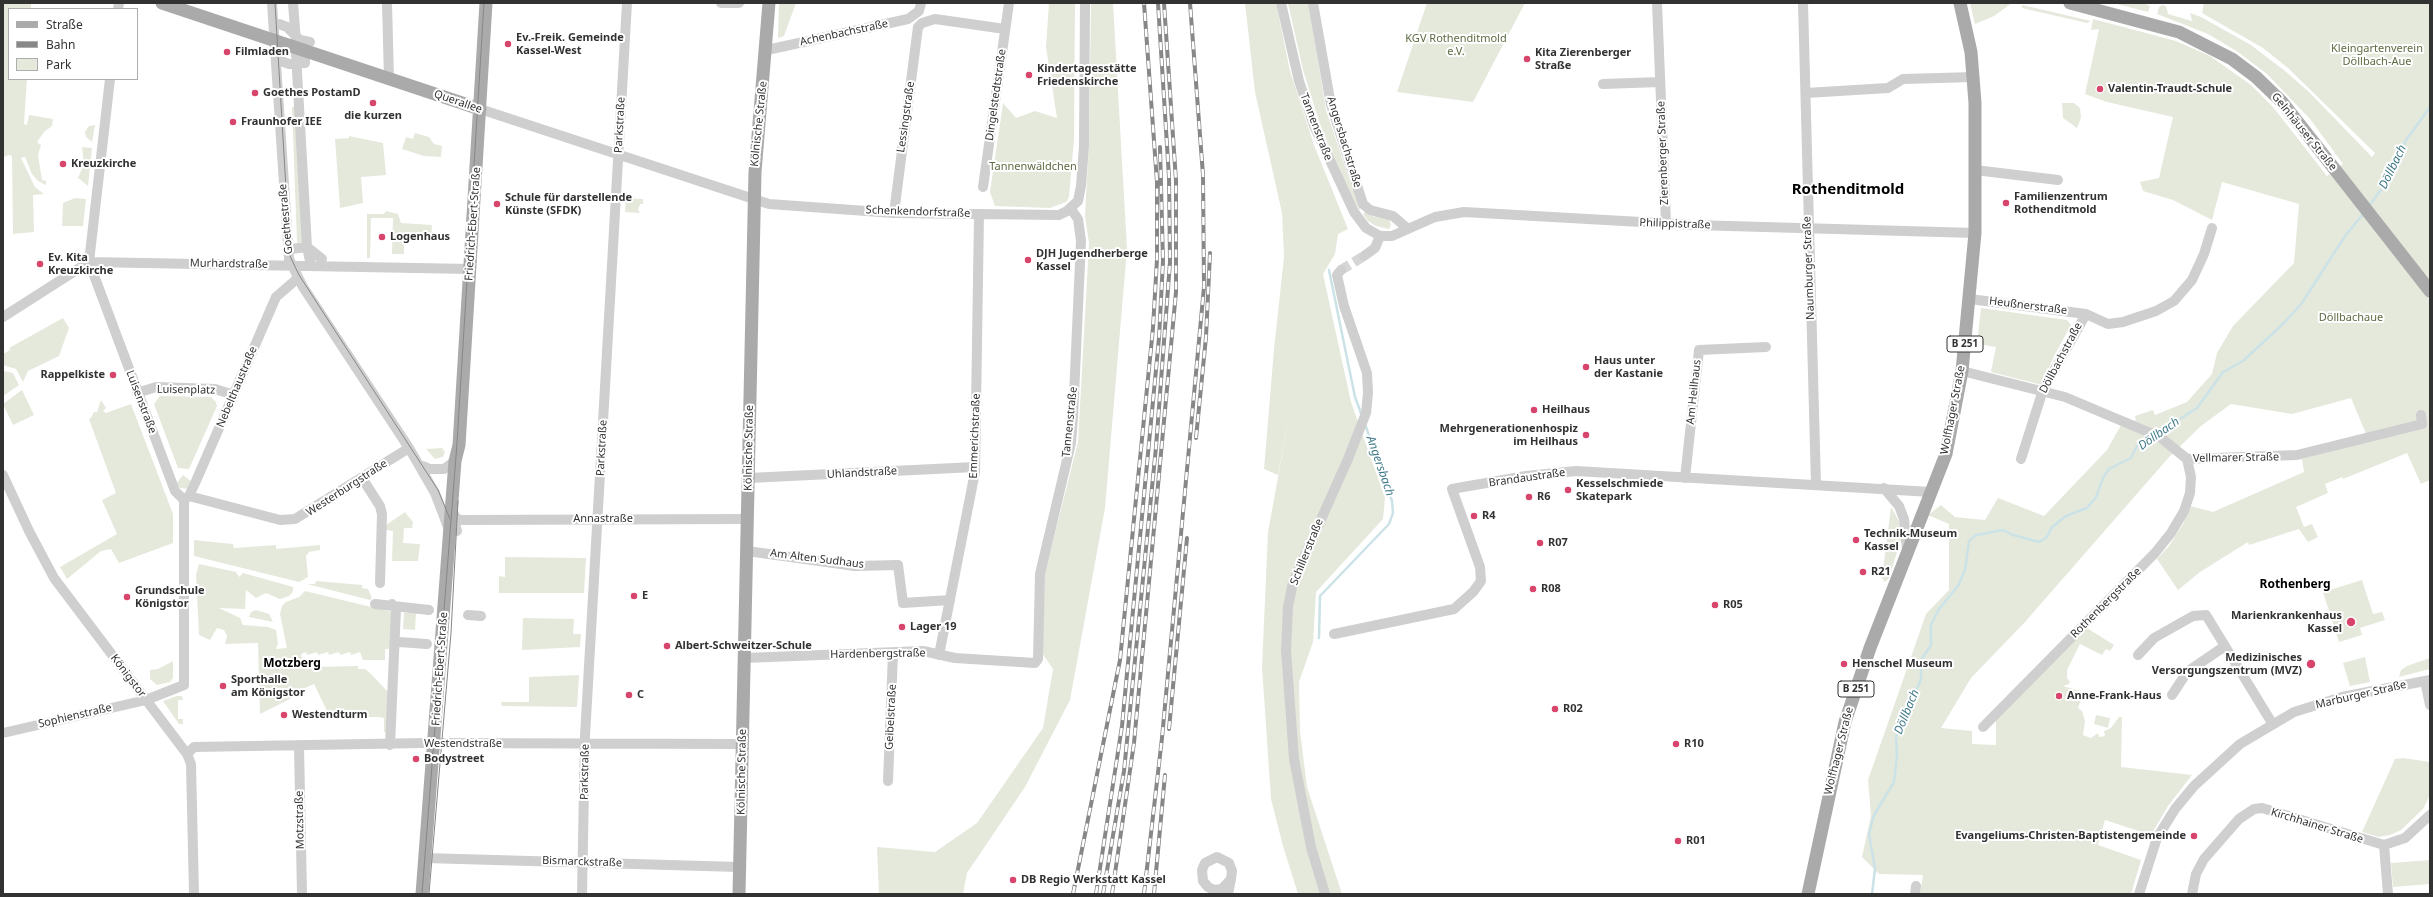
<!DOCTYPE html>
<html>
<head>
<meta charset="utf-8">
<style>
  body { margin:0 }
  #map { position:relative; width:2433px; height:897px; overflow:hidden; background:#fff; font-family:"Noto Sans",sans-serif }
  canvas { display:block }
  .frame { position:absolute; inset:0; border:4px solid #323232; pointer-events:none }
  .legend { position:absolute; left:8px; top:8px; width:130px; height:72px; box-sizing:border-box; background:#fff; border:1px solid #adadad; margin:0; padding:5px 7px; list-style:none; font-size:12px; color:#323232 }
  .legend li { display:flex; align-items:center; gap:8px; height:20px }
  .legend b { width:20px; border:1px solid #adadad }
</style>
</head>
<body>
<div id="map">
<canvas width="2433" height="897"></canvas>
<div class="frame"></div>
<ul class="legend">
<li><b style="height:5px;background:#aaa"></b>Straße</li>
<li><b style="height:5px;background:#878787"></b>Bahn</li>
<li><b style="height:11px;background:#e5e9dc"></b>Park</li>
</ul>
</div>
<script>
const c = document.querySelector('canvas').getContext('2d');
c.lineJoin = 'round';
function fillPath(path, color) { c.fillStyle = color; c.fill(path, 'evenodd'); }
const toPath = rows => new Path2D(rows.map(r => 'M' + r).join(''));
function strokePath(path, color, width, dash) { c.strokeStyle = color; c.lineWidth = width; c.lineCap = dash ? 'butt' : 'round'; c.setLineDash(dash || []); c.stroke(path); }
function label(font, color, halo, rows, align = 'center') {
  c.font = font + ' "Noto Sans",sans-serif'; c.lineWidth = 4; c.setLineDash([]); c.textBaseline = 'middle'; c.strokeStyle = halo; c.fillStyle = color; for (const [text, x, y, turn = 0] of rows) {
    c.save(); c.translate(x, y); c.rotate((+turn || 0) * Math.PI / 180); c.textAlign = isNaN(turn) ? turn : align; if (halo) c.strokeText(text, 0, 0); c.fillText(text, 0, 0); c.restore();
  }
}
fillPath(toPath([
  [3,3,31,3,31,9,9,9,9,79,27,79,24,124,27,125,29,115,53,119,52,126,44,132,37,142,41,145,38,155,42,180,46,181,46,185,38,181,32,174,25,157,21,158,35,187,44,194,33,195,34,232,13,234,12,156,9,155,3,157],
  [779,3,796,3,784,36,778,38],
  [1049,3,1075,3,1074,139,1069,197,1066,202,1050,208,995,206,990,192,1003,103,1016,118,1035,111,1057,118,1046,47],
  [1091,3,1113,3,1127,249,1105,508,1070,700,1025,787,967,873,963,894,879,894,877,847,935,852,977,823,1043,728,1053,669,1042,653,1045,573,1078,442,1089,243,1085,216,1089,142],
  [1245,3,1276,3,1290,71,1314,145,1348,229,1338,234,1335,254,1323,274,1351,402,1385,498,1383,519,1316,592,1313,642,1299,682,1300,731,1307,787,1342,894,1298,894,1283,846,1271,799,1262,667,1268,532,1290,411,1278,475,1264,469,1274,349,1284,257,1282,213,1255,92],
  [1288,3,1309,3,1326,110,1350,181,1362,207,1359,210,1344,183,1320,124,1303,70],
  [1427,3,1525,3,1473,102,1397,92],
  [1970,3,2012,3,1994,16,1975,24],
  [2113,3,2143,3,2150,6,2148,12],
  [2204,3,2430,3,2430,480,2421,484,2407,453,2343,479,2342,477,2325,484,2328,493,2296,507,2304,527,2312,524,2318,537,2308,542,2299,529,2249,545,2248,542,2200,572,2178,590,2157,559,2169,546,2183,524,2190,506,2213,512,2304,472,2302,459,2369,441,2351,398,2292,414,2231,404,2201,426,2170,456,2025,622,1971,678,1941,728,1972,731,1972,744,1996,745,1996,719,2087,628,2114,645,2110,651,2106,649,2102,655,2080,644,2067,670,2067,678,2070,682,2069,684,2063,686,2080,691,2077,697,2081,700,2078,708,2082,711,2085,721,2083,735,2091,738,2098,733,2099,737,2105,736,2104,731,2111,728,2119,717,2122,717,2121,767,2192,775,2168,806,2151,835,2105,820,2098,845,2141,860,2131,894,1920,894,1923,875,1879,874,1862,857,1871,816,1868,780,1926,614,1949,590,1949,524,1928,515,1941,505,1955,517,1985,520,1998,498,2044,516,2107,450,2125,418,2134,421,2136,420,2135,416,2153,410,2155,415,2187,402,2212,374,2217,353,2233,326,2294,263,2299,204,2222,182,2212,220,2173,200,2143,191,2140,182,2159,178,2173,117,2107,102,2085,94,2099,29,2091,30,2093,19,2176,41,2210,56,2251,85,2273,107,2327,176,2343,164,2310,119,2267,74,2238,52,2208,34,2157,14,2159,7,2162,5,2166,6,2168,14,2192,21,2190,13,2201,17,2251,45,2285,71,2309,92,2372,157,2375,153,2288,68,2263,48,2202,13],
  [2022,5,2091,21,2087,23,2022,8],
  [2062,103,2074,103,2080,108,2081,118,2077,128,2063,118],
  [292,107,296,107,304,242,297,243],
  [95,125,92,142,86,137,85,132,89,126],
  [415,133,429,137,434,144,442,146,441,157,424,156,402,149,406,137,413,139],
  [349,136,383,143,386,175,361,177,363,203,340,208,335,139,349,138],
  [82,147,92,148,88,186,78,178,84,164],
  [75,198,86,199,83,226,62,226,63,203],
  [626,198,643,199,643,204,640,204,638,210,640,213,625,212],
  [386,211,398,214,401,223,432,225,431,241,404,241,404,254,392,254,393,218,371,218,370,258,367,258,367,214,384,214],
  [1365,212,1372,216,1389,219,1391,225,1389,229,1376,226,1368,221,1363,214],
  [1981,308,2067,320,2071,325,2054,356,2042,385,1991,372,1996,347,1977,344],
  [63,318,69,328,59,356,28,371,23,382,16,369,3,365,3,354,10,350,9,348],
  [3,371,13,373,19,385,3,396],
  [22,390,34,415,13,425,3,404],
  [160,396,211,397,216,402,217,406,189,469,178,468,154,404],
  [101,400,106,408,103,411,106,413,131,404,173,514,173,543,119,563,111,549,101,551,67,579,60,567,117,534,102,500,116,493,89,419,91,418,94,412,97,412],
  [442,448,445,452,443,457,435,459,426,449],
  [183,475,192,482,188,489,180,488,176,484],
  [1891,507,1899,521,1901,539,1889,578,1885,582,1882,578],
  [405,512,413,522,412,528,404,528,403,543,420,544,418,561,392,561,393,531,386,530,386,525],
  [194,540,233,544,234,548,276,545,276,549,320,545,320,550,309,552,306,556,308,577,299,582,194,556],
  [505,557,586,558,584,593,499,593,499,576,505,577],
  [199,564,236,572,239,577,243,573,293,587,293,592,289,596,280,599,266,593,256,598,246,590,245,609,219,608,240,618,243,625,268,627,276,630,278,643,276,649,287,648,280,614,282,606,286,602,299,597,305,591,392,612,390,649,385,649,385,660,363,660,360,652,351,655,350,652,340,655,339,652,329,655,328,652,318,655,317,652,307,655,306,652,301,654,304,669,312,669,312,667,358,666,358,669,365,669,370,673,388,692,387,732,384,732,384,718,379,717,330,717,314,684,296,692,290,688,294,697,260,714,258,643,225,644,227,636,224,630,217,628,210,640,199,635,196,575],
  [2362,580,2373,614,2382,612,2385,620,2360,628,2362,635,2339,642,2323,592],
  [316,581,362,585,362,588,368,589,372,598,370,600,366,599,307,584,315,584],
  [256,610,269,614,273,622,249,617,251,612],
  [404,613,416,613,415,630,403,629],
  [523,618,574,619,573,634,581,634,580,647,522,650],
  [2365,657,2370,682,2350,686,2343,663],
  [2430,658,2430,669,2399,677,2401,670,2407,666],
  [173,661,173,678,170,682,157,685,150,679,150,670,158,669],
  [579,675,577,707,502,706,501,702,529,702,529,677],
  [177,696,182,696,183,700,178,700,178,719,183,719,183,724,179,724,163,701],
  [2096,715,2110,718,2108,728,2094,724],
  [2403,758,2430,762,2430,795,2423,809,2401,830,2390,835,2379,837,2362,832,2395,759],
  [2430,860,2430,884,2393,887,2391,863]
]), '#e5e9dc');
strokePath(toPath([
  [2369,206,2391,176,2406,140,2430,107],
  [1329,270,1355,397,1362,416],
  [2158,433,2197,408,2223,372,2243,361,2284,323,2302,303,2345,236,2364,213],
  [1319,638,1320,596,1389,524,1393,513,1392,501,1365,424],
  [1872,894,1875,869,1869,834,1874,815,1894,782,1897,755,1896,737,1921,679,1921,660,1931,645,1931,625,1939,609,1958,586,1965,570,1969,541,1976,535,2003,530,2013,535,2039,542,2047,537,2052,527,2066,516,2087,508,2096,497,2103,478,2109,469,2131,458,2137,446,2152,437]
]), '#cbe2e7', 2.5);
strokePath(toPath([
  [1341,270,1364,256]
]), '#d6d6d6', 10, [10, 5]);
strokePath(toPath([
  [272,3,289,259,303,287,409,448,435,493,448,527],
  [293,3,296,42],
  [387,3,389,79],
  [721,3,739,3],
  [1281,3,1299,81,1314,126,1354,212,1366,228,1380,236,1392,236,1435,217,1464,212,1694,225,1975,233],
  [1313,3,1331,105,1363,204,1370,210,1393,216,1408,229],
  [1657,3,1666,223],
  [1803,3,1816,485],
  [118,9,119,3],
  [279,24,287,27,300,40,310,42],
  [767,50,908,19,919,11,921,3],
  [296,54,307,247,310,261],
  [281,61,289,64,305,63,305,56],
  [1603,84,1660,82],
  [1806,93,1888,88,1903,79,1974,77],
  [480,109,769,204,894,213,1059,215,1067,211,1078,201,1081,186,1084,146,1085,3],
  [1975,170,2058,180],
  [983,187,1009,3],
  [894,213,918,27,922,23,935,19,1005,29],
  [291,249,307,247,322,259],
  [1364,256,1375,248,1380,236],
  [1970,299,2086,314,2108,324,2123,322,2156,311,2174,301,2192,280,2204,254,2212,228],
  [3,317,89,262,470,269],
  [1962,371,2065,397,2160,437,2187,459,2297,455,2422,424,2421,415],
  [137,393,156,387,215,389,234,395],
  [2021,459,2043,390,2086,314],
  [423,466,430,469,444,469,455,461],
  [3,475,29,531,54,578,187,754,191,764,194,894],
  [362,478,380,506,382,514,380,583],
  [749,478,975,467],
  [1685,478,1699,350,1766,347],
  [1884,488,1899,506,1904,519,1907,550],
  [189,496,280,520,295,519,409,448],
  [184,500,189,496,196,481,276,297,298,278],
  [450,509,458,520,748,519],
  [453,515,457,531],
  [747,551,855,566,898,565,903,603,950,600],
  [375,604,429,610],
  [468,615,481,616],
  [1334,634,1454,609,1473,592,1481,581,1480,567,1452,489,1526,476,1576,471,1931,492],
  [399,642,427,644],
  [939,655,975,472,979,214],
  [2138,655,2154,638,2193,616,2206,615,2272,723],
  [744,658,923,651,955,658,1035,663,1038,659,1040,574,1071,443,1073,417,1081,241,1078,219,1071,209],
  [2425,681,2430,705],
  [2172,695,2187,672,2225,646],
  [1983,727,2155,553,2171,533,2184,511,2190,493,2191,477,2187,459],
  [3,733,146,700,184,685,184,500,175,491,89,262,110,79],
  [390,745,396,609,392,604],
  [299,746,302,894],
  [187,754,194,747,424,743,742,744],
  [888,781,893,653],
  [2384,845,2388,894],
  [425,858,739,867],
  [582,894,585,736,627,3],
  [1228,894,1231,879,1232,871,1229,863,1217,857,1205,863,1202,870,1203,881,1208,887,1214,890,1222,889,1231,879],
  [1325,894,1311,847,1294,759,1286,650,1288,607,1293,582,1348,459,1366,413,1368,393,1367,373,1344,306,1337,275,1341,270],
  [1915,894,1916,886],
  [2139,894,2157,838,2175,809,2194,786,2240,744,2294,712,2342,697,2430,680],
  [2192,894,2196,874,2204,859,2239,819,2254,809,2262,808,2384,845,2405,838,2430,815]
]), '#cfcfcf', 10);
strokePath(toPath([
  [162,3,480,109],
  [2070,3,2179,32,2232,59,2256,77,2282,102,2430,291],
  [422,894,455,461,459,445,486,3],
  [739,894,755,172,769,3],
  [1808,894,1845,722,1870,648,1946,454,1962,371,1975,233,1975,103,1971,52,1960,3]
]), '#aaa', 13);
strokePath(toPath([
  [275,3,290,256,299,275,438,490,450,519],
  [422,894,457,443,484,3],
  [429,894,451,633,458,501]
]), '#878787', 1);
const rail = toPath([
  [1196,438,1206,337,1210,253],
  [1169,729,1187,538],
  [1073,894,1120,660,1153,328,1157,259,1157,182,1144,3],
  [1096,894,1122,726,1159,338,1163,261,1160,147],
  [1103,894,1124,771,1156,447,1170,262,1169,177,1158,3],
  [1112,894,1134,743,1176,292,1176,181,1164,3],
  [1144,894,1162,738,1204,287,1203,175,1190,3],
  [1154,894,1165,775]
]);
strokePath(rail, '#878787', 4);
strokePath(rail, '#fff', 2.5, [8]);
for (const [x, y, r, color] of [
  [508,44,4,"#d8456c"],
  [227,52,4,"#d8456c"],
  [1527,59,4,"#d8456c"],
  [1029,75,4,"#d8456c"],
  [2100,89,4,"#d8456c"],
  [255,93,4,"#d8456c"],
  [373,103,4,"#d8456c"],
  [233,122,4,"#d8456c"],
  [63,164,4,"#d8456c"],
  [2006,203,4,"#d8456c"],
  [497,204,4,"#d8456c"],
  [382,237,4,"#d8456c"],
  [1028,260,4,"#d8456c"],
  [40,264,4,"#d8456c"],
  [1586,367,4,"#d8456c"],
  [113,375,4,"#d8456c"],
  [1534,410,4,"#d8456c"],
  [1586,435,4,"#d8456c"],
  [1568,490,4,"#d8456c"],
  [1529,497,4,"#d8456c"],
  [1474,516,4,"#d8456c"],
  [1856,540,4,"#d8456c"],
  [1540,543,4,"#d8456c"],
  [1863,572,4,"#d8456c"],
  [1533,589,4,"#d8456c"],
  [634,596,4,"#d8456c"],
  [127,597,4,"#d8456c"],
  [1715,605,4,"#d8456c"],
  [2351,622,5,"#d8456c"],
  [902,627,4,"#d8456c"],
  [667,646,4,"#d8456c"],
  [1844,664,4,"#d8456c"],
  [2311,664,5,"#d8456c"],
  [223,686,4,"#d8456c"],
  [629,695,4,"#d8456c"],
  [2059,696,4,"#d8456c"],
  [1555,709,4,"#d8456c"],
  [284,715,4,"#d8456c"],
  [1676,744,4,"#d8456c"],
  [416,759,4,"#d8456c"],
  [2194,836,4,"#d8456c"],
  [1678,841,4,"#d8456c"],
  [1013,880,4,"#d8456c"]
]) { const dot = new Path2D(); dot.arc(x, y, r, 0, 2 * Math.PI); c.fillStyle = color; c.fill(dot); strokePath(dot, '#fff', 1.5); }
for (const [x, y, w] of [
  [1965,344,36],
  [1856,689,36]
]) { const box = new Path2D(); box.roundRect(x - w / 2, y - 8, w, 16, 3); c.fillStyle = '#fff'; c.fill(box); strokePath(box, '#323232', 1); }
label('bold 10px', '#323232', null, [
  ["B 251",1965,344],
  ["B 251",1856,689]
]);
label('11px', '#323232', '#fff', [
  ["Achenbachstraße",844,33,-12],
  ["Dingelstedtstraße",996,95,-82],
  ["Querallee",458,102,19],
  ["Lessingstraße",906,117,-82],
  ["Kölnische Straße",759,124,-84],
  ["Parkstraße",620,125,-87],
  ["Tannenstraße",1316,127,69],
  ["Gelnhäuser Straße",2304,132,51],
  ["Angersbachstraße",1344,142,73],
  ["Zierenberger Straße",1663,153,-92],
  ["Schenkendorfstraße",918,212,2],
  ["Goethestraße",286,219,-95],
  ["Friedrich-Ebert-Straße",473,224,-86],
  ["Philippistraße",1675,224,2],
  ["Murhardstraße",229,264,1],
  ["Naumburger Straße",1809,268,-92],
  ["Heußnerstraße",2028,306,7],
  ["Döllbachstraße",2061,358,-62],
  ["Nebelthaustraße",237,387,-67],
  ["Luisenplatz",186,390,1],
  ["Am Heilhaus",1694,392,-84],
  ["Luisenstraße",141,402,69],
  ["Wolfhager Straße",1953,410,-79],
  ["Tannenstraße",1070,422,-84],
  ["Emmerichstraße",975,436,-88],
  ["Parkstraße",602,448,-87],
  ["Kölnische Straße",749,448,-89],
  ["Vellmarer Straße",2236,458,-1],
  ["Uhlandstraße",862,473,-3],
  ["Brandaustraße",1527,478,-8],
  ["Westerburgstraße",347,488,-33],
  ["Annastraße",603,519],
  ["Schillerstraße",1307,552,-68],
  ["Am Alten Sudhaus",817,559,7],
  ["Rothenbergstraße",2106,603,-45],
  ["Hardenbergstraße",878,654,-1],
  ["Friedrich-Ebert-Straße",440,669,-86],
  ["Königstor",128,676,53],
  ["Marburger Straße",2361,695,-13],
  ["Sophienstraße",75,716,-13],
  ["Geibelstraße",891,717,-87],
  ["Westendstraße",463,744],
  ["Wolfhager Straße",1839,751,-76],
  ["Parkstraße",585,772,-89],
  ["Kölnische Straße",742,772,-89],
  ["Motzstraße",300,820,-91],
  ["Kirchhainer Straße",2317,826,17],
  ["Bismarckstraße",582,862,2]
]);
label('bold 11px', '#323232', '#fff', [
  ["Ev.-Freik. Gemeinde",516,38],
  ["Kassel-West",516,51],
  ["Filmladen",235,52],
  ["Kita Zierenberger",1535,53],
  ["Straße",1535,66],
  ["Kindertagesstätte",1037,69],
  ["Friedenskirche",1037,82],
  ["Valentin-Traudt-Schule",2108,89],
  ["Goethes PostamD",263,93],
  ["die kurzen",373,116,"center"],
  ["Fraunhofer IEE",241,122],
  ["Kreuzkirche",71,164],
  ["Familienzentrum",2014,197],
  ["Rothenditmold",2014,210],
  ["Schule für darstellende",505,198],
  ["Künste (SFDK)",505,211],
  ["Logenhaus",390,237],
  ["DJH Jugendherberge",1036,254],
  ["Kassel",1036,267],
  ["Ev. Kita",48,258],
  ["Kreuzkirche",48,271],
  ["Haus unter",1594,361],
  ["der Kastanie",1594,374],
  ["Rappelkiste",105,375,"right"],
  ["Heilhaus",1542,410],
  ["Mehrgenerationenhospiz",1578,429,"right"],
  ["im Heilhaus",1578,442,"right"],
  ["Kesselschmiede",1576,484],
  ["Skatepark",1576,497],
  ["R6",1537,497],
  ["R4",1482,516],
  ["Technik-Museum",1864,534],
  ["Kassel",1864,547],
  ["R07",1548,543],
  ["R21",1871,572],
  ["R08",1541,589],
  ["Grundschule",135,591],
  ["Königstor",135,604],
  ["E",642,596],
  ["R05",1723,605],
  ["Marienkrankenhaus",2342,616,"right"],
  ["Kassel",2342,629,"right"],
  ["Lager 19",910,627],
  ["Albert-Schweitzer-Schule",675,646],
  ["Medizinisches",2302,658,"right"],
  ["Versorgungszentrum (MVZ)",2302,671,"right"],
  ["Henschel Museum",1852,664],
  ["Sporthalle",231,680],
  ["am Königstor",231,693],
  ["C",637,695],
  ["Anne-Frank-Haus",2067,696],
  ["R02",1563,709],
  ["Westendturm",292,715],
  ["R10",1684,744],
  ["Bodystreet",424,759],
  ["Evangeliums-Christen-Baptistengemeinde",2186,836,"right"],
  ["R01",1686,841],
  ["DB Regio Werkstatt Kassel",1021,880]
], 'left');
label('11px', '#5d6c42', '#fff', [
  ["KGV Rothenditmold",1456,39],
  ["e.V.",1456,52],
  ["Kleingartenverein",2377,49],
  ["Döllbach-Aue",2377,62],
  ["Tannenwäldchen",1033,167],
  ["Döllbachaue",2351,318]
]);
label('italic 12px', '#427b8a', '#fff', [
  ["Döllbach",2393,167,-64],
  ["Döllbach",2159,434,-35],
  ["Angersbach",1380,466,71],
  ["Döllbach",1907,712,-68]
]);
label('bold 12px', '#000', '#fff', [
  ["Rothenberg",2295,585],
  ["Motzberg",292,664]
]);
label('bold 15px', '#000', '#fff', [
  ["Rothenditmold",1848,190]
]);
</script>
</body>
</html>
